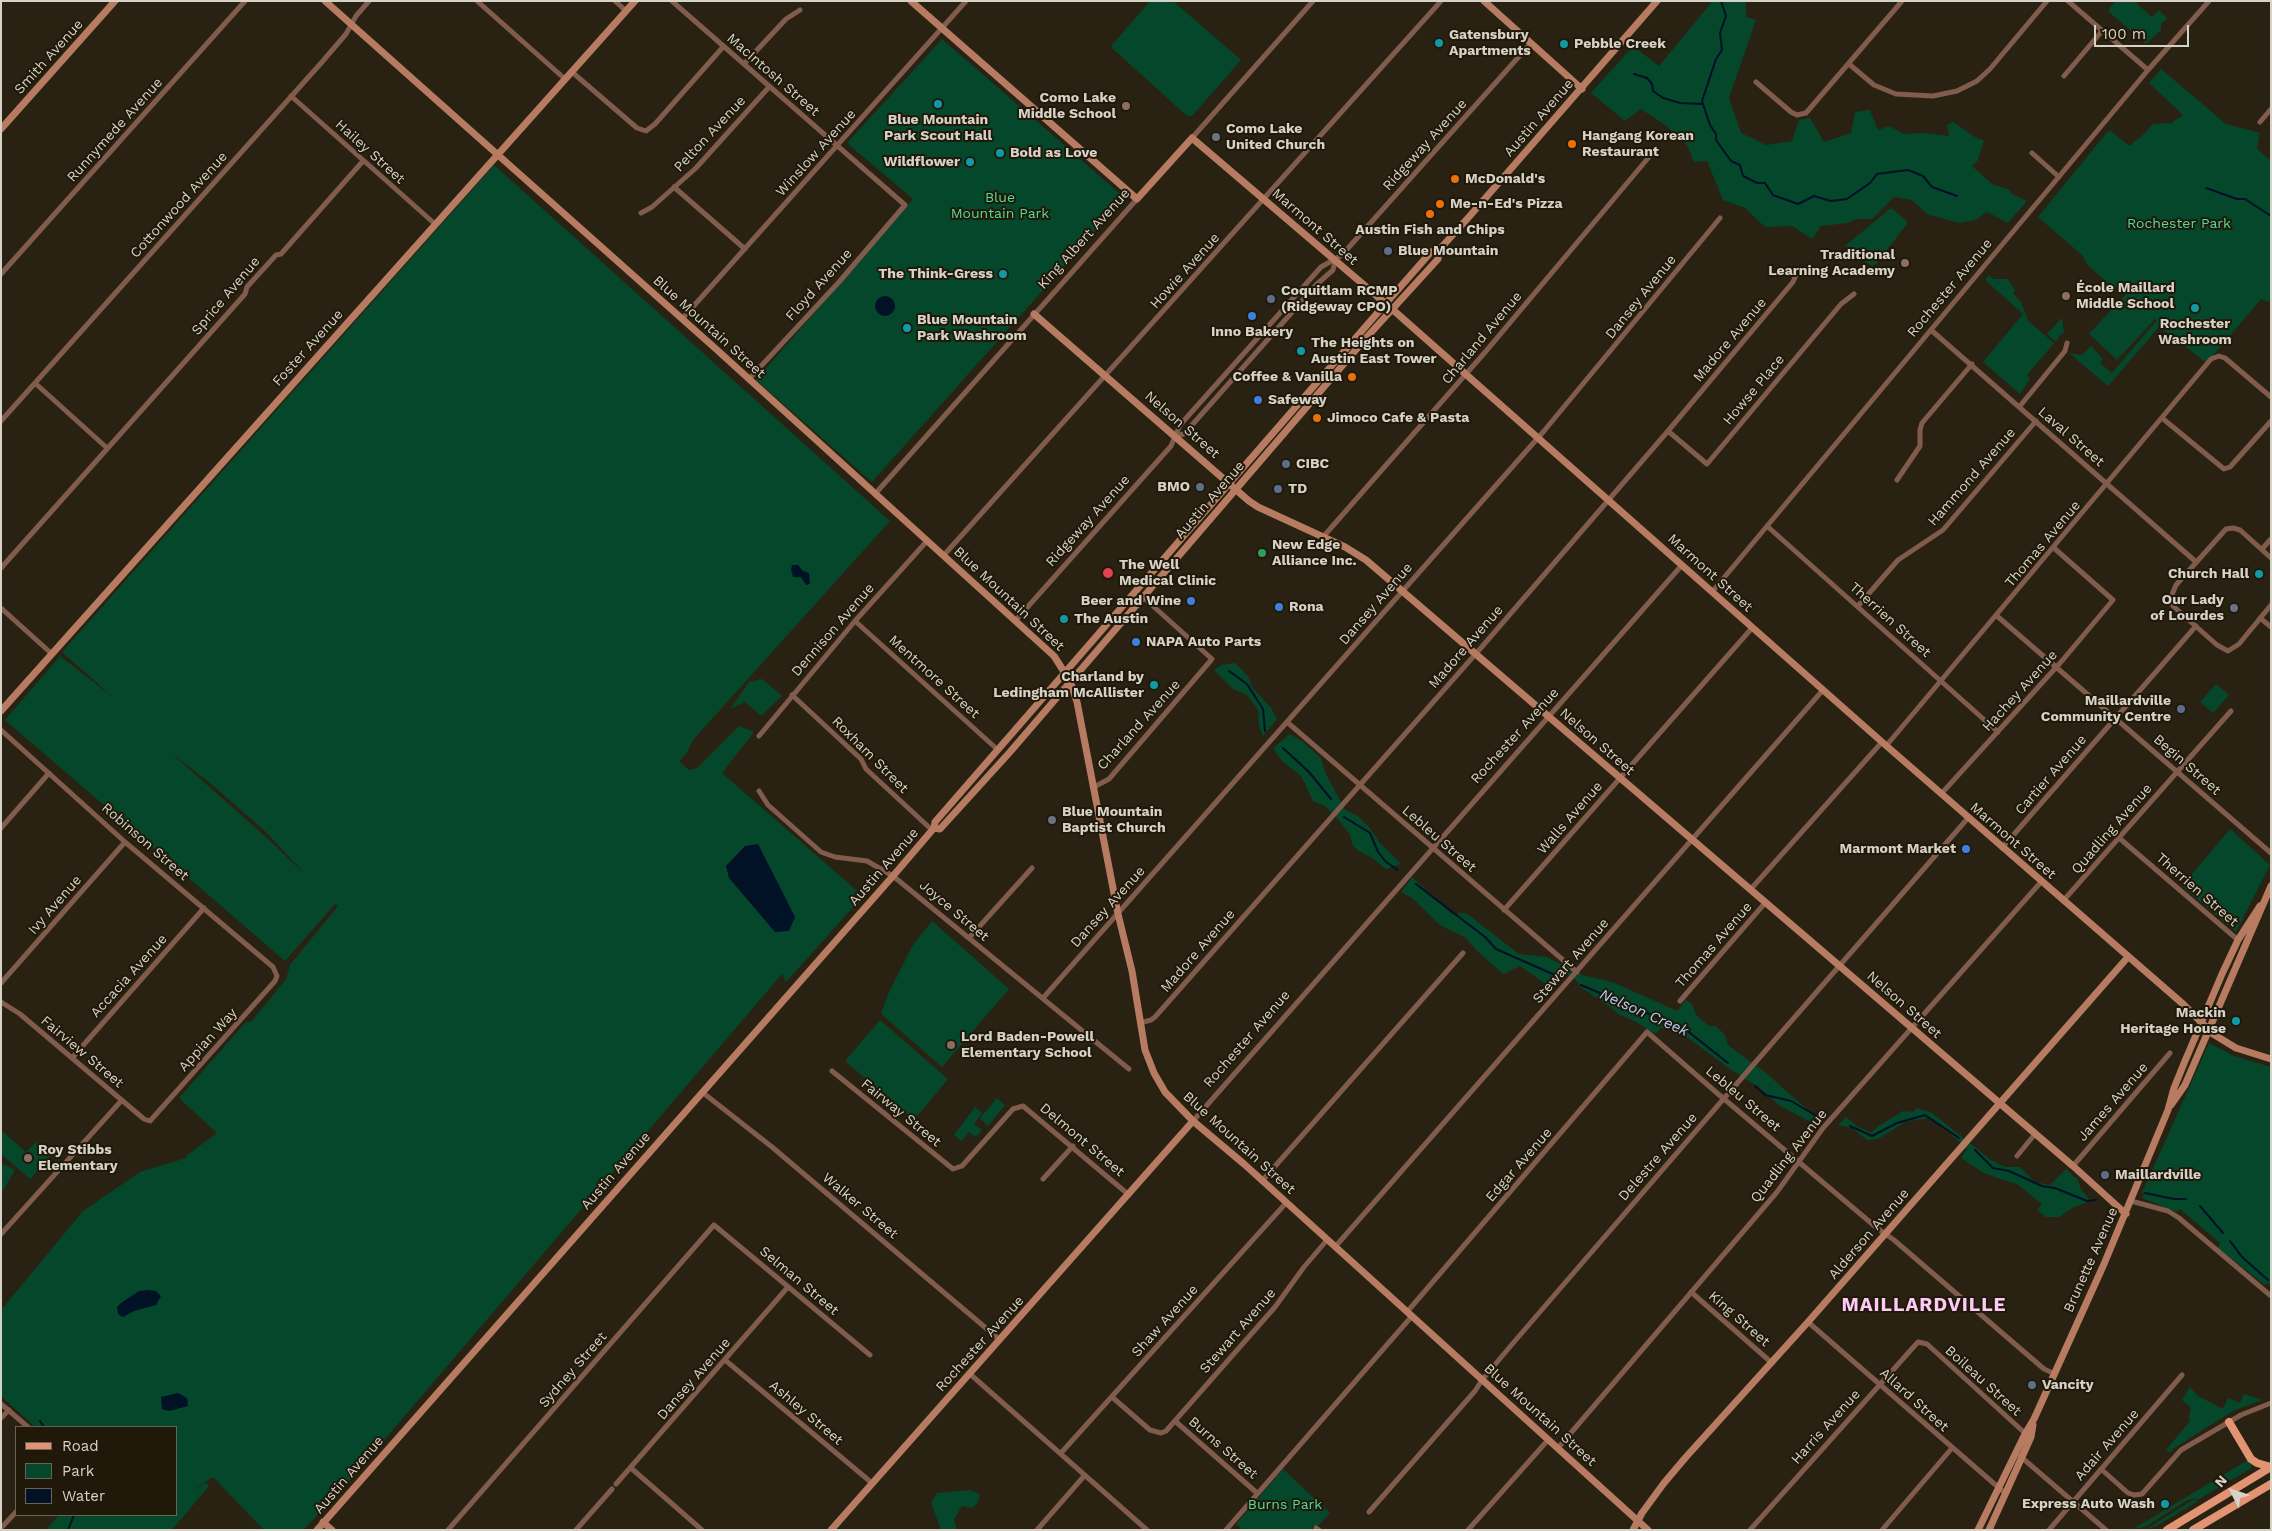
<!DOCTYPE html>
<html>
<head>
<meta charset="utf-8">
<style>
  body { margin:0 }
  #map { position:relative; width:2272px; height:1531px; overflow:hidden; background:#292212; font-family:"Work Sans",sans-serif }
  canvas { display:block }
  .frame { position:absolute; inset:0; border:2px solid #d6d2c7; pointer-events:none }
  .legend { position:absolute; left:15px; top:1426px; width:162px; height:90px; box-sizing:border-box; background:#201909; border:1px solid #696355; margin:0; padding:6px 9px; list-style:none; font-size:15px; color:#d6d2c7 }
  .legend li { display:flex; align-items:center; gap:10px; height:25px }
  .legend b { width:25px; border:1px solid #696355 }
  .north { position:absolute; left:2207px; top:1466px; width:50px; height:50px; -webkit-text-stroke:4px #201909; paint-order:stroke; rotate:311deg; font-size:14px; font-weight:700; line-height:20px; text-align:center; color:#d6d2c7 }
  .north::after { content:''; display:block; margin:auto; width:18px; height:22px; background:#d6d2c7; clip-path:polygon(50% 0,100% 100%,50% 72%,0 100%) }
  .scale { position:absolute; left:2094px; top:25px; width:95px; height:22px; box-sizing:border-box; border:2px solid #d6d2c7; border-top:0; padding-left:6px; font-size:15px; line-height:18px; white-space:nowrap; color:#d6d2c7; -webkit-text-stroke:4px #201909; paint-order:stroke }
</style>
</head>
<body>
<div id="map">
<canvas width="2272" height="1531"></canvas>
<div class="frame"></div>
<ul class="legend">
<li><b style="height:6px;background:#e19372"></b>Road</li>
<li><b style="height:14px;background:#05472b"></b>Park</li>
<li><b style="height:14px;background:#011126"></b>Water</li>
</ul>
<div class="north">N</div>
<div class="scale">100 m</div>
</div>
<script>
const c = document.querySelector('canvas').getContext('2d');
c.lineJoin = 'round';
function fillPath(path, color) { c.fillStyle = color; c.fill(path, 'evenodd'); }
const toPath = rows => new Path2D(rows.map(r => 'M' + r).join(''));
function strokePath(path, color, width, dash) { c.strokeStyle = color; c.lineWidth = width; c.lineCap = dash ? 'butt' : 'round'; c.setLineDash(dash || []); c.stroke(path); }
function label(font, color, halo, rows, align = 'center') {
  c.font = font + ' "Work Sans",sans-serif'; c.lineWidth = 4; c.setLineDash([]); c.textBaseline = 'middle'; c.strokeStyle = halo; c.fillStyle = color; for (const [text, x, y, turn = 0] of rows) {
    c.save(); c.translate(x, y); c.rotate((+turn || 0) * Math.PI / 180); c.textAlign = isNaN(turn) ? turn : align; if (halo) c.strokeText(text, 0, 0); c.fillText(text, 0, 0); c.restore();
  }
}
fillPath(toPath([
  [1150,1,1173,1,1241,60,1192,116,1187,116,1112,48,1112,45],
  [1708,1,1746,1,1746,17,1756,20,1729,98,1741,133,1766,145,1792,141,1799,120,1810,118,1824,142,1851,133,1855,112,1870,110,1878,130,1889,126,1904,134,1922,133,1949,136,1947,125,1953,122,1978,139,1984,140,1978,160,1972,166,1992,184,2010,190,2010,193,2027,201,2008,223,1987,212,1975,220,1959,223,1927,214,1912,200,1894,197,1872,219,1856,219,1848,223,1821,226,1812,239,1792,226,1765,227,1745,208,1723,200,1707,161,1694,162,1687,145,1665,125,1641,109,1625,121,1591,93,1633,46,1659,66,1711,3],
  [2115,1,2134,1,2152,17,2159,10,2167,18,2161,24,2161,30,2146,44,2109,12,2109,9],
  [942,39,1125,198,872,482,756,380,913,199,847,143],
  [2161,69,2226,124,2260,133,2257,149,2271,161,2271,299,2268,302,2261,299,2207,363,2159,327,2108,386,2069,353,2082,355,2091,346,2103,359,2100,363,2112,373,2157,320,2155,319,2117,360,2089,334,2126,294,2118,287,2097,293,2097,289,2104,280,2087,264,2082,255,2038,217,2108,131,2111,131,2128,145,2130,145,2142,136,2153,124,2171,123,2183,115,2149,83],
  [494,165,890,521,693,740,686,754,679,761,689,770,697,768,739,726,754,732,722,773,863,896,786,982,782,974,338,1494,303,1530,264,1530,213,1477,191,1492,206,1483,209,1486,172,1530,46,1530,59,1515,176,1515,176,1427,35,1427,1,1396,1,1310,83,1211,140,1172,186,1158,186,1156,217,1133,179,1098,246,1022,251,1022,286,979,290,965,338,906,335,904,285,961,5,720,60,656,114,698,62,652],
  [170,752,210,783,266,832,308,877,268,839],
  [1891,208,1907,221,1907,224,1876,264,1872,266,1847,251,1846,245],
  [1989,275,1993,279,2008,279,2015,290,2013,293,2021,302,2028,321,2054,343,2027,375,2030,378,2020,394,1983,362,2023,314,1985,280],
  [2062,318,2064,333,2060,335,2056,342,2047,334],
  [1235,663,1248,676,1252,687,1271,708,1277,719,1263,736,1259,726,1258,710,1247,695,1233,689,1214,670,1221,665],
  [762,679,782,696,761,716,745,702,730,709,749,682],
  [2216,684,2229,695,2213,713,2200,702],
  [1290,734,1302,741,1321,758,1326,774,1345,810,1358,816,1369,827,1380,843,1401,864,1386,869,1372,858,1359,851,1353,846,1350,835,1342,824,1325,806,1313,801,1301,776,1282,761,1273,748],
  [2230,829,2270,865,2236,932,2182,886],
  [1412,877,1452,914,1466,913,1519,954,1547,957,1582,975,1612,982,1677,1011,1686,1000,1692,1004,1696,1015,1709,1026,1716,1026,1725,1035,1728,1045,1765,1072,1819,1120,1815,1124,1780,1106,1760,1088,1730,1069,1680,1032,1661,1028,1655,1034,1636,1022,1618,1014,1610,1007,1582,988,1575,979,1564,973,1549,986,1520,966,1503,974,1477,951,1466,938,1440,925,1412,898,1401,892],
  [932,921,1009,989,942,1067,881,1014,889,992,913,945],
  [880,1020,948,1079,914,1120,845,1061],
  [2209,1043,2234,1056,2271,1067,2271,1286,2268,1283,2265,1285,2218,1248,2220,1243,2180,1209,2177,1212,2142,1198,2144,1194,2142,1193],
  [997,1098,1005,1105,988,1126,980,1118],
  [975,1107,982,1113,974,1124,982,1130,976,1137,969,1132,962,1141,954,1135],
  [1917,1108,1932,1113,1991,1160,2005,1167,2020,1167,2035,1182,2050,1185,2066,1169,2077,1179,2081,1189,2089,1199,2086,1203,2074,1207,2059,1217,2046,1217,2037,1210,2042,1204,2017,1184,2000,1179,1982,1172,1961,1158,1967,1149,1940,1124,1928,1118,1905,1122,1878,1139,1867,1140,1852,1128,1838,1125,1846,1117,1857,1126,1871,1133,1877,1127,1903,1111,1913,1112],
  [1,1130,26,1152,36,1142,51,1155,30,1179,1,1154],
  [1,1163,15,1170,1,1194],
  [2190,1387,2198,1396,2223,1409,2228,1398,2240,1403,2244,1394,2262,1400,2233,1411,2174,1448,2170,1453,2166,1450,2190,1421,2189,1416,2191,1408,2182,1400],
  [2248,1460,2252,1465,2250,1469,2199,1499,2189,1499,2145,1527,2133,1529],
  [1283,1469,1330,1513,1316,1528,1314,1525,1310,1530,1243,1530,1236,1524],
  [970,1490,980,1494,978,1502,972,1508,962,1506,954,1520,957,1530,941,1530,931,1503,937,1493],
  [2193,1500,2198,1501,2158,1525,2145,1530]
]), '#05472b');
fillPath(toPath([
  '875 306a10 10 0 1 1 20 0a10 10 0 1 1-20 0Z',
  [792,565,798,565,803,571,809,573,810,584,806,585,801,577,793,577,791,570],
  [758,844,795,917,789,931,775,932,729,878,726,866,745,846],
  [149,1290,156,1291,161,1296,156,1305,134,1311,123,1317,118,1314,117,1307,121,1303,139,1291],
  [178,1393,187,1398,188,1406,169,1411,162,1409,161,1397]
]), '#011126');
strokePath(toPath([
  [1721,1,1726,16,1720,33,1722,50,1716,59,1702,101,1710,125,1716,134,1716,140,1731,161,1740,165,1743,176,1757,183,1765,183,1773,195,1798,204,1814,196,1831,201,1847,199,1870,183,1877,174,1908,170,1923,176,1932,187,1957,196],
  [1634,74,1647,78,1652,84,1653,91,1663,98,1680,103,1703,104],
  [950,133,956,141],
  [2206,188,2237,199,2245,199,2271,216],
  [1229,671,1247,684,1263,709,1265,731],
  [1283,748,1309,772,1331,799],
  [1344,817,1370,833,1378,852,1386,862,1398,870],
  [1416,884,1485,937,1496,949,1555,975],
  [1581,985,1685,1029,1728,1063],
  [1755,1086,1765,1095,1791,1101,1815,1115],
  [1850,1126,1872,1136,1897,1123,1925,1115,1959,1138],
  [1975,1150,1993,1168,2009,1171,2042,1186,2055,1188,2087,1201,2096,1200],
  [2145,1193,2174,1199,2186,1199],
  [2200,1206,2223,1233],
  [2230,1241,2242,1257,2268,1280],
  [40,1421,44,1427],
  [68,1530,74,1515]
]), '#011126', 2);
strokePath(toPath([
  [477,1,565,79],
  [615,1,626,11],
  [672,1,905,205,839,282,749,379],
  [2068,1,2148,70],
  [744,64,786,19,800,10],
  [1849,64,1874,85,1896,94,1933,96,1957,91,1977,81,1990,69,2047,1],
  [572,72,637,128,646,131,655,124,723,47],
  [2064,76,2102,31],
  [1756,82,1791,112,1797,115,1806,113,1902,1],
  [291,96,435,224],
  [2260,122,2271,109],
  [1192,138,1313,1],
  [2032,153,2059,177],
  [674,187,745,249],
  [641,213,652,207,696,168,769,87],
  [1,274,245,1],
  [682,319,966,1],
  [1931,330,2195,561],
  [35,383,107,448],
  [2020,406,2065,351,2067,343],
  [2162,418,2224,469,2230,467,2271,421],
  [1,421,322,62,346,34,356,16,369,1],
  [1668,431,1707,464,1841,304,1854,294],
  [1176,436,1184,434,1317,284,1333,270,1335,261],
  [1897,480,1920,446,1920,430,1922,423,1972,364],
  [875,494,1137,199],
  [1767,526,1998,732],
  [1323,537,1487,350,1654,151],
  [2262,549,2271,539],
  [944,555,1441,1],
  [2271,558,2240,530,2233,528,2226,529,2176,585,2171,597,2173,606,2217,645,2228,651,2239,644,2271,605],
  [1,568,245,294,247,287,276,255,281,254,363,161],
  [1712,592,2148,70,2209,1],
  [1858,606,1898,560,1943,530,2036,421],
  [1,608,52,654],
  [1997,616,2271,853],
  [2260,618,2271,627],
  [1016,620,1171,446,1180,425,1321,267,1342,255,1531,43],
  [855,621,998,750],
  [792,695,861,759,866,769,932,830],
  [1287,722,1577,972],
  [1,730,125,842,273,967,277,976,275,981,150,1121,144,1119,20,1014,1,1002],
  [759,736,855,621,927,541],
  [1886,746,2211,359,2219,356,2225,358,2271,397],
  [1094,787,1109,779,1212,659,1143,597],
  [759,791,768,805,821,852,835,857,867,861,893,876,1129,1069],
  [1941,794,2061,662,2113,600,2054,548],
  [1,828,49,773],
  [2118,837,2238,940],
  [2002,848,2196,626],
  [1750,890,1882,742],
  [2063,901,2231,711],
  [1504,910,1752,628],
  [969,938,1032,868],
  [1,983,125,842],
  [1043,998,1544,431,1720,218],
  [1680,1001,1765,903],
  [1140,1023,1151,1020,1155,1017,1480,649,1668,431,1793,282,1797,273],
  [72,1058,204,908],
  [832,1071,953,1169,962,1166,1013,1109,1023,1106,1129,1195],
  [702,1092,772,1147,1000,1340],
  [1193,1121,1682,565],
  [2017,1156,2035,1134],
  [2073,1166,2170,1053],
  [1043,1179,1073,1146],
  [1262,1181,1463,953],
  [2131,1201,2168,1211,2179,1218,2271,1296],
  [1,1234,122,1100],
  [1335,1247,1823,690],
  [1691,1292,1772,1363],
  [1407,1312,1647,1032,1717,1093,1877,1228,1894,1240,2044,1369,2055,1374],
  [1808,1322,2006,1494],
  [725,1360,872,1483],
  [970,1374,1147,1530],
  [1112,1397,1150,1430,1161,1433,1166,1431,1275,1307,1304,1267,1327,1240],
  [1,1404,28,1427],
  [1,1418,9,1410],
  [1175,1421,1257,1493],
  [1558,1448,1777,1192,1823,1128,2041,882],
  [1061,1453,1286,1203],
  [2020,1456,2106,1530],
  [631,1468,702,1530],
  [2101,1469,2128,1493,2134,1495,2142,1494,2181,1450,2241,1415,2271,1403],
  [616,1484,788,1287],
  [1369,1512,1475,1391,1482,1380,1514,1342,1720,1103,1968,818],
  [1,1528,16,1512],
  [1316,1528,1319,1530],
  [448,1530,714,1225,870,1355],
  [576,1530,612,1489],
  [1037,1530,1085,1475],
  [1226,1530,1412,1316],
  [1468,1530,1548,1440],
  [1750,1530,1918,1342,1927,1344,2027,1435],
  [1882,1530,1952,1448],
  [2049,1530,2182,1375]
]), '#815c4c', 5);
strokePath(toPath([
  [325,1,716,349,1054,656,1070,681,1077,702,1118,914,1132,971,1145,1050,1154,1073,1165,1092,1193,1121,1244,1164,1648,1530],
  [911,1,1137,199,1192,138,1392,309,1882,742,2183,1004,2213,1034,2236,1048,2271,1059],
  [1484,1,1582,89],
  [1,129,115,1],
  [1034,314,1249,501,1258,507,1345,547,1366,560,2073,1166,2126,1214],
  [1,711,635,1],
  [934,828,940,829,1010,752,1366,338,1438,259,1439,250],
  [2171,1105,2185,1085,2271,886],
  [323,1522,332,1530],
  [317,1530,893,876,934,828,935,822,1380,310,1431,252,1439,250,1468,218,1657,1],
  [831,1530,1193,1121],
  [1633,1530,1642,1513,1664,1483,1686,1457,1808,1322,2128,957],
  [1978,1530,2025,1434,2034,1419,2104,1264,2168,1110,2174,1088,2185,1061,2222,974,2238,940,2260,906],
  [1989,1530,2031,1437,2033,1425]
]), '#b77b61', 7);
strokePath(toPath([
  [2229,1422,2251,1459,2257,1463,2271,1467],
  [2167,1530,2271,1467],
  [2193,1530,2271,1484]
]), '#e19372', 8);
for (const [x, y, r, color] of [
  [1439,43,5,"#0f9aa8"],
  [1564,44,5,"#0f9aa8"],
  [938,104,5,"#0f9aa8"],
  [1126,106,5,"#8d6e63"],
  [1216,137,5,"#6b7280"],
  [1572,144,5,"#e8710a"],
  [1000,153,5,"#0f9aa8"],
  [970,162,5,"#0f9aa8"],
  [1455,179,5,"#e8710a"],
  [1440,204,5,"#e8710a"],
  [1430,214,5,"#e8710a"],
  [1388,251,5,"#5c6f8a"],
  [1905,263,5,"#8d6e63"],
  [1003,274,5,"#0f9aa8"],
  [2066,296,5,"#8d6e63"],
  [1271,299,5,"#5c6f8a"],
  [2195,308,5,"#0f9aa8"],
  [1252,316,5,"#3f7fe0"],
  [907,328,5,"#0f9aa8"],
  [1301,351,5,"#0f9aa8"],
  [1352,377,5,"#e8710a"],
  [1258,400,5,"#3f7fe0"],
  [1317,418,5,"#e8710a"],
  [1286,464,5,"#5c6f8a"],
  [1200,487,5,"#5c6f8a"],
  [1278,489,5,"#5c6f8a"],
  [1262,553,5,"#2e9e5b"],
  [1108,573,6,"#e0444e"],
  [2259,574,5,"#0f9aa8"],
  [1191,601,5,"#3f7fe0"],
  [1279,607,5,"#3f7fe0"],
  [2234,608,5,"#6b7280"],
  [1064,619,5,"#0f9aa8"],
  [1136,642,5,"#3f7fe0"],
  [1154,685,5,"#0f9aa8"],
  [2181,709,5,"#5c6f8a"],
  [1052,820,5,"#6b7280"],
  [1966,849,5,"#3f7fe0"],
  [2236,1021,5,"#0f9aa8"],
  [951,1045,5,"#8d6e63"],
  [28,1158,5,"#8d6e63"],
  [2105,1175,5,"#5c6f8a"],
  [2032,1385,5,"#5c6f8a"],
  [2165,1504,5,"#0f9aa8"]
]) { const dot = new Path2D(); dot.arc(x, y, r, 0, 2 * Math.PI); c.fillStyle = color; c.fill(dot); strokePath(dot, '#201909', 2); }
label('bold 14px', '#d6d2c7', '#201909', [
  ["Gatensbury",1449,35],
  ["Apartments",1449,51],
  ["Pebble Creek",1574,44],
  ["Como Lake",1116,98,"right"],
  ["Middle School",1116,114,"right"],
  ["Blue Mountain",938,120,"center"],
  ["Park Scout Hall",938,136,"center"],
  ["Como Lake",1226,129],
  ["United Church",1226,145],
  ["Hangang Korean",1582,136],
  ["Restaurant",1582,152],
  ["Bold as Love",1010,153],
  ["Wildflower",960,162,"right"],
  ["McDonald's",1465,179],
  ["Me-n-Ed's Pizza",1450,204],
  ["Austin Fish and Chips",1430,230,"center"],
  ["Blue Mountain",1398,251],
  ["Traditional",1895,255,"right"],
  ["Learning Academy",1895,271,"right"],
  ["The Think-Gress",993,274,"right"],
  ["École Maillard",2076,288],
  ["Middle School",2076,304],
  ["Coquitlam RCMP",1281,291],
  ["(Ridgeway CPO)",1281,307],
  ["Blue Mountain",917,320],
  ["Park Washroom",917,336],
  ["Rochester",2195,324,"center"],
  ["Washroom",2195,340,"center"],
  ["Inno Bakery",1252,332,"center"],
  ["The Heights on",1311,343],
  ["Austin East Tower",1311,359],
  ["Coffee & Vanilla",1342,377,"right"],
  ["Safeway",1268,400],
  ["Jimoco Cafe & Pasta",1327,418],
  ["CIBC",1296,464],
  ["BMO",1190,487,"right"],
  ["TD",1288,489],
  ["New Edge",1272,545],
  ["Alliance Inc.",1272,561],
  ["The Well",1119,565],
  ["Medical Clinic",1119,581],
  ["Church Hall",2249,574,"right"],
  ["Our Lady",2224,600,"right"],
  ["of Lourdes",2224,616,"right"],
  ["Beer and Wine",1181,601,"right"],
  ["Rona",1289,607],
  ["The Austin",1074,619],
  ["NAPA Auto Parts",1146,642],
  ["Charland by",1144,677,"right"],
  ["Ledingham McAllister",1144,693,"right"],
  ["Maillardville",2171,701,"right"],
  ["Community Centre",2171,717,"right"],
  ["Blue Mountain",1062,812],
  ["Baptist Church",1062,828],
  ["Marmont Market",1956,849,"right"],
  ["Mackin",2226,1013,"right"],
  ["Heritage House",2226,1029,"right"],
  ["Lord Baden-Powell",961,1037],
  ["Elementary School",961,1053],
  ["Roy Stibbs",38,1150],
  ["Elementary",38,1166],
  ["Maillardville",2115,1175],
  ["Vancity",2042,1385],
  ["Express Auto Wash",2155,1504,"right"]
], 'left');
label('14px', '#d6d2c7', '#201909', [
  ["Smith Avenue",49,57,-48],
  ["MacIntosh Street",773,75,41],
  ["Austin Avenue",1539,118,-49],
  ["Runnymede Avenue",115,130,-48],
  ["Pelton Avenue",710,134,-47],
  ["Ridgeway Avenue",1425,145,-48],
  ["Hailey Street",370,152,42],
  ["Winslow Avenue",816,153,-48],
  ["Cottonwood Avenue",179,205,-48],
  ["Marmont Street",1315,227,41],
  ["King Albert Avenue",1084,239,-48],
  ["Howie Avenue",1185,271,-48],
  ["Floyd Avenue",819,285,-48],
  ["Rochester Avenue",1950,288,-50],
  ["Sprice Avenue",226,296,-50],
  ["Dansey Avenue",1641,297,-51],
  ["Blue Mountain Street",709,327,42],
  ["Charland Avenue",1482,338,-50],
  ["Madore Avenue",1730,340,-50],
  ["Foster Avenue",308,348,-48],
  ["Howse Place",1754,390,-50],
  ["Nelson Street",1182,425,41],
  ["Laval Street",2071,437,41],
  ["Hammond Avenue",1972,477,-49],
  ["Austin Avenue",1210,500,-49],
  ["Ridgeway Avenue",1088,521,-48],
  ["Thomas Avenue",2043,544,-50],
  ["Marmont Street",1710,573,42],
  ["Blue Mountain Street",1009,599,43],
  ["Dansey Avenue",1376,604,-49],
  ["Therrien Street",1890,620,42],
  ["Dennison Avenue",833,630,-49],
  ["Madore Avenue",1466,647,-49],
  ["Mentmore Street",934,677,42],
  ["Hachey Avenue",2020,691,-48],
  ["Charland Avenue",1139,725,-48],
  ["Rochester Avenue",1515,736,-48],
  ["Nelson Street",1597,742,41],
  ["Roxham Street",870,755,45],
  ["Begin Street",2187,765,41],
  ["Cartier Avenue",2051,775,-49],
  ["Walls Avenue",1570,818,-49],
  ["Quadling Avenue",2112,829,-49],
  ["Lebleu Street",1439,839,41],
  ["Marmont Street",2013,841,41],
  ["Robinson Street",145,842,41],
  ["Austin Avenue",884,867,-49],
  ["Therrien Street",2197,890,41],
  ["Ivy Avenue",55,905,-49],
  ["Dansey Avenue",1108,907,-48],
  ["Joyce Street",954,911,40],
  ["Thomas Avenue",1714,945,-49],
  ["Madore Avenue",1198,951,-49],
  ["Stewart Avenue",1571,961,-49],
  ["Accacia Avenue",129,976,-48],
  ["Nelson Street",1904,1005,41],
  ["Rochester Avenue",1247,1039,-49],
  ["Appian Way",208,1040,-48],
  ["Fairview Street",82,1052,40],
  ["Lebleu Street",1743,1099,40],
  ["James Avenue",2113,1102,-49],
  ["Fairway Street",901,1113,39],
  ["Delmont Street",1082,1140,40],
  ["Blue Mountain Street",1239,1143,42],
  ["Quadling Avenue",1789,1156,-52],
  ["Delestre Avenue",1658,1157,-49],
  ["Edgar Avenue",1519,1165,-49],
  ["Austin Avenue",616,1171,-49],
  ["Walker Street",860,1206,40],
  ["Alderson Avenue",1869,1234,-49],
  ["Brunette Avenue",2091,1260,-66],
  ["Selman Street",799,1281,40],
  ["King Street",1739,1319,41],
  ["Shaw Avenue",1165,1321,-48],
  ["Stewart Avenue",1238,1331,-49],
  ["Rochester Avenue",980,1344,-48],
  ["Sydney Street",573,1370,-49],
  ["Dansey Avenue",694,1379,-49],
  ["Boileau Street",1983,1381,42],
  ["Allard Street",1914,1400,42],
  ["Ashley Street",806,1413,40],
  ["Blue Mountain Street",1540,1415,42],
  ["Harris Avenue",1826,1427,-48],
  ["Adair Avenue",2107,1445,-49],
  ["Burns Street",1223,1448,41],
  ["Austin Avenue",349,1475,-49]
]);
label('14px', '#54db98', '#201909', [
  ["Blue",1000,198],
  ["Mountain Park",1000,214],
  ["Rochester Park",2179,224],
  ["Burns Park",1285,1505]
]);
label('italic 15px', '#b1d0f4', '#201909', [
  ["Nelson Creek",1644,1013,24]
]);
c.letterSpacing = '1px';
label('bold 19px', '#fecbf7', '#201909', [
  ["MAILLARDVILLE",1924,1305]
]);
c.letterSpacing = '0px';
</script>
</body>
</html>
